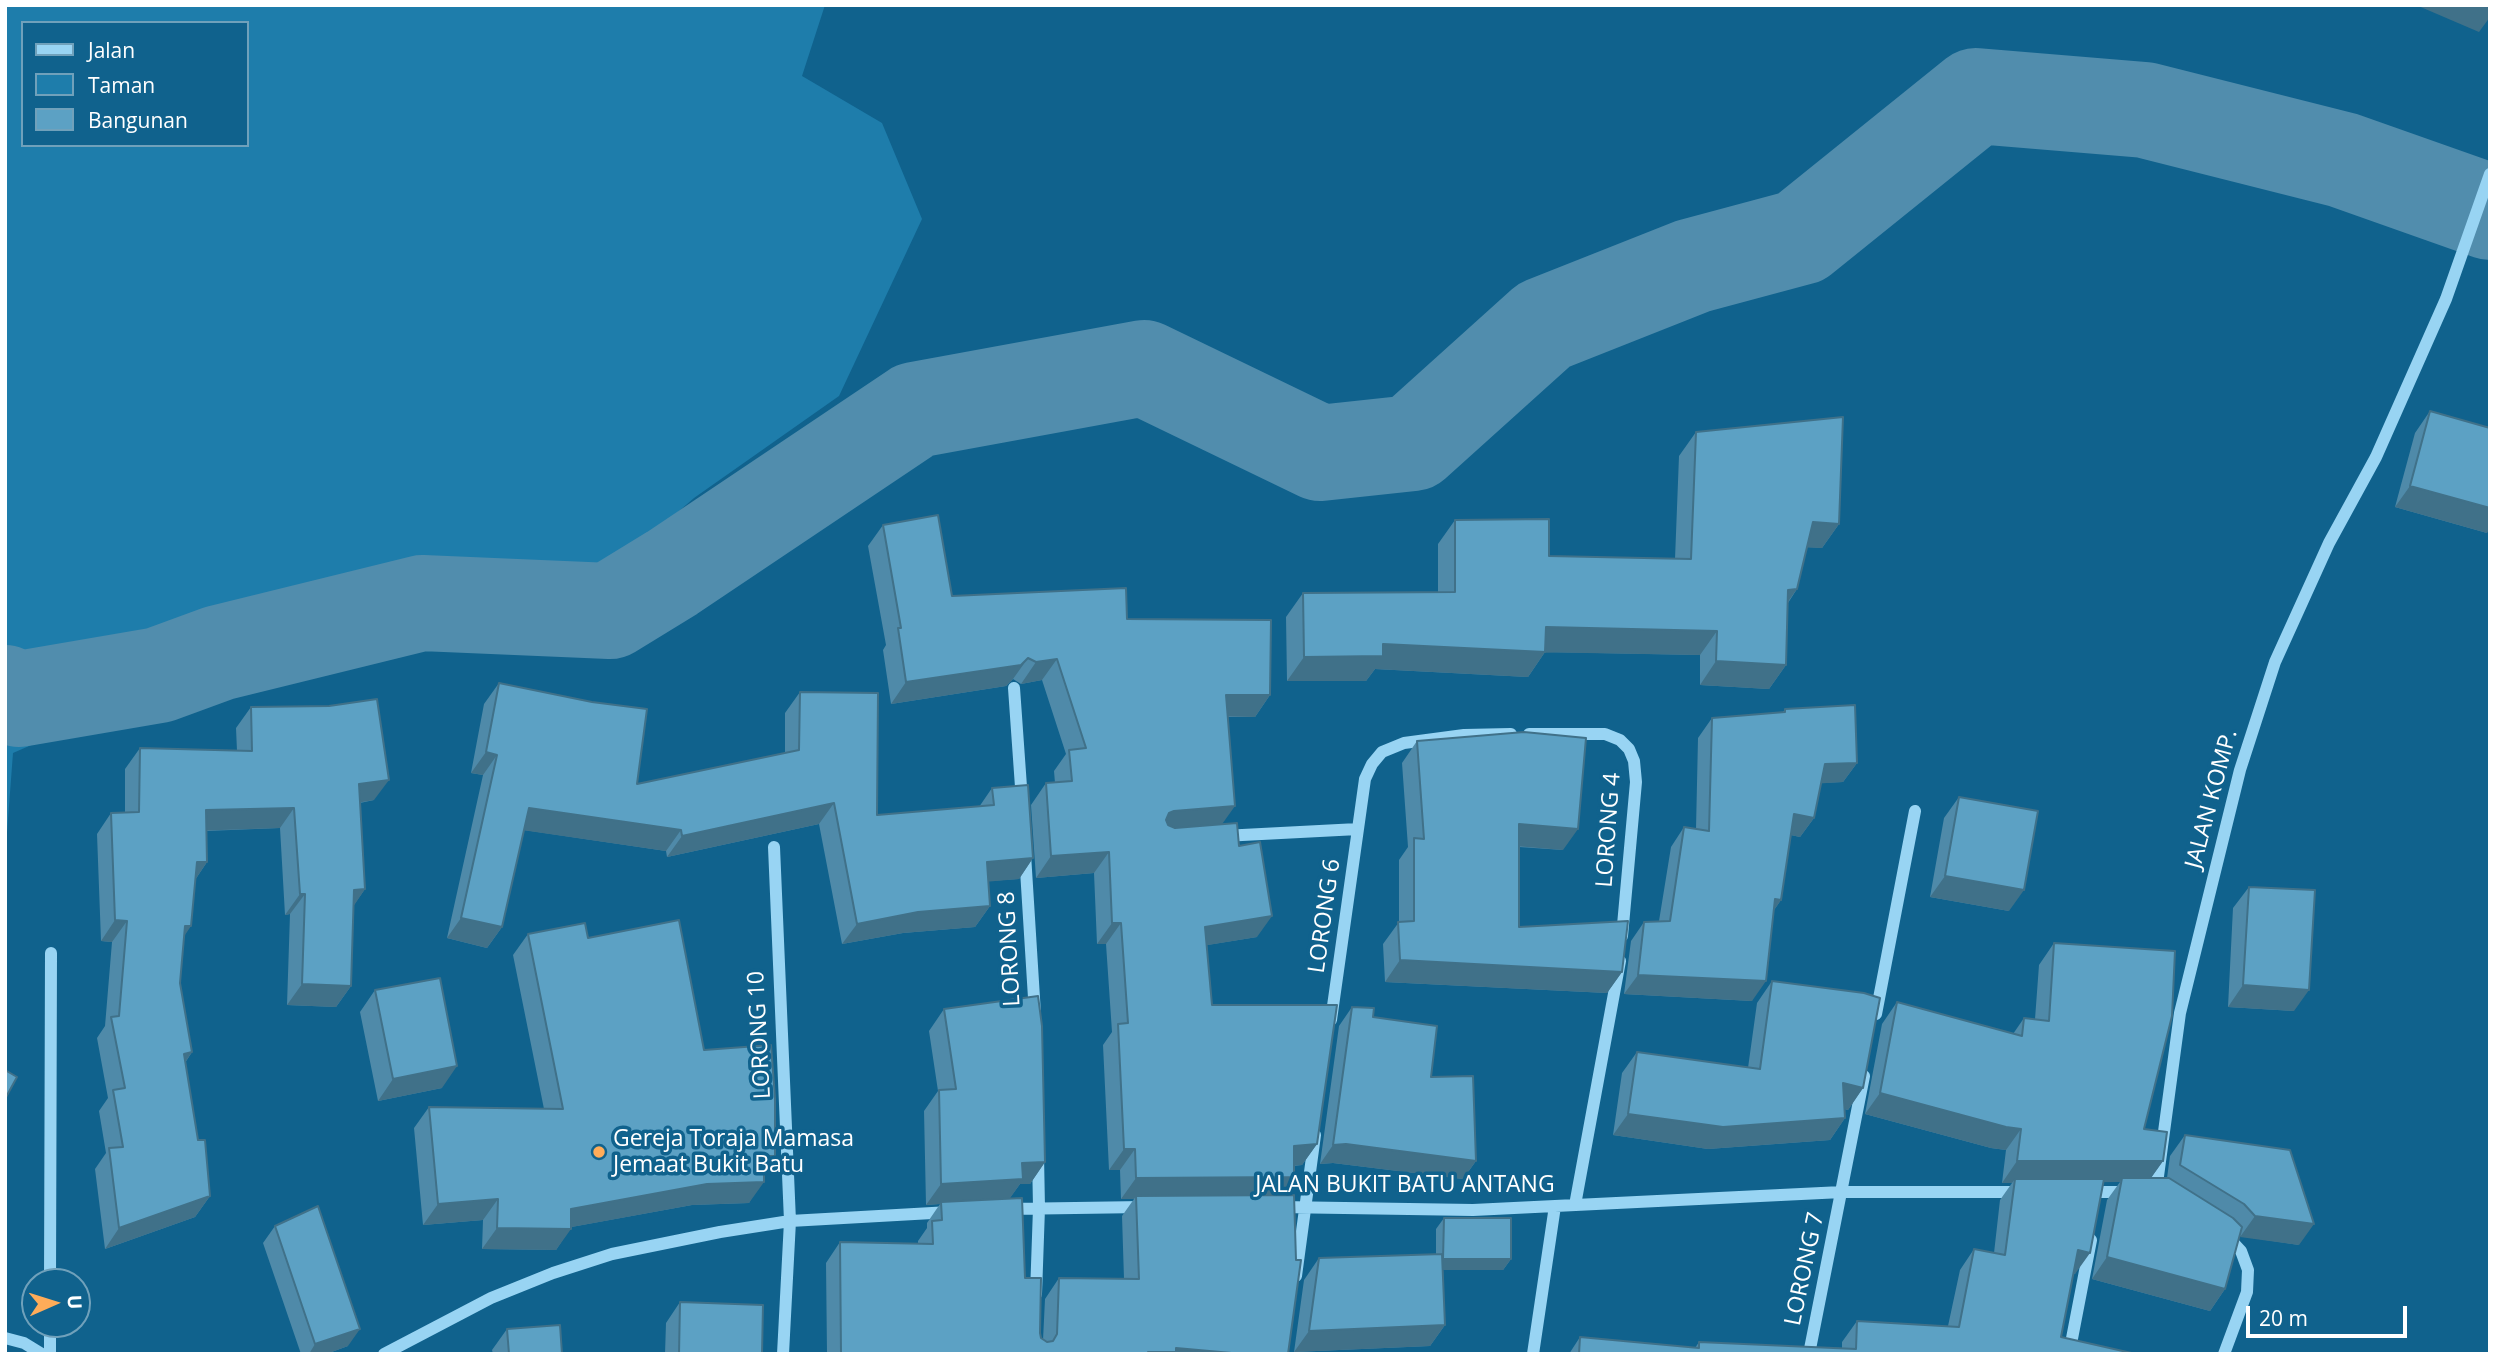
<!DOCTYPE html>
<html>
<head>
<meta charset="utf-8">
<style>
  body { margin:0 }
  #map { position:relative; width:2495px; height:1359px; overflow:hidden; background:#10628d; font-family:"Open Sans",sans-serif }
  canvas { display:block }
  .frame { position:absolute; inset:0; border:7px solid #fff; pointer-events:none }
  .legend { position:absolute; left:21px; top:21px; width:228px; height:126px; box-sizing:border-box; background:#10628d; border:2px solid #70a1bb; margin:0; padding:9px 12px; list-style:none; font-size:21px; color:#fff }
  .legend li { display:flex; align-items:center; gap:14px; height:35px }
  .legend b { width:35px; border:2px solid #70a1bb }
  .north { position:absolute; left:21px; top:1268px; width:70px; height:70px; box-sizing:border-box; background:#10628d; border:2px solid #70a1bb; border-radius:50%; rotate:87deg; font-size:19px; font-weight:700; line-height:28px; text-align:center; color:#fff }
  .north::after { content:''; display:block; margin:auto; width:24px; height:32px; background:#ffac59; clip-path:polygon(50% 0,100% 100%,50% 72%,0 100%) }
  .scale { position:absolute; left:2246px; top:1306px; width:161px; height:32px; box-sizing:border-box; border:4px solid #fff; border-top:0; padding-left:9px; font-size:21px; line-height:24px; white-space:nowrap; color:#fff; -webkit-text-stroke:5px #10628d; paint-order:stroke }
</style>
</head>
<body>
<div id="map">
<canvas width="2495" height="1359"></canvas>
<div class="frame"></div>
<ul class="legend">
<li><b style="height:9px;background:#98d4f3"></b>Jalan</li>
<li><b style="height:19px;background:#1e7dab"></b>Taman</li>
<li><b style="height:19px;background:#5ca1c4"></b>Bangunan</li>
</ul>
<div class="north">U</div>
<div class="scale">20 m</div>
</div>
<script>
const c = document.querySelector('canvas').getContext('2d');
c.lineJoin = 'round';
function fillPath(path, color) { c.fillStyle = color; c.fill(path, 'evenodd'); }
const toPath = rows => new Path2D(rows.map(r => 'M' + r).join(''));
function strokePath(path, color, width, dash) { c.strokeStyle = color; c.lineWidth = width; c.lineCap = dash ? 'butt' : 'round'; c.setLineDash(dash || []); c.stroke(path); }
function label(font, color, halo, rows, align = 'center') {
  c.font = font + ' "Open Sans",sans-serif'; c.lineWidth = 7; c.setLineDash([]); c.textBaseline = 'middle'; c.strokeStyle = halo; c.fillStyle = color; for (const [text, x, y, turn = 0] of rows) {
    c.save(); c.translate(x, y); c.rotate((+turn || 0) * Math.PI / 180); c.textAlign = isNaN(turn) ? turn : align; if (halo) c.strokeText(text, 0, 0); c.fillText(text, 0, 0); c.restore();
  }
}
fillPath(toPath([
  [5,5,825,5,802,76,882,123,922,219,839,396,694,498,594,585,404,583,13,753,5,859],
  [23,23,247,23,247,145,23,145]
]), '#1e7dab');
strokePath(toPath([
  [5,693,19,699,159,675,219,653,422,603,610,611,672,573,915,410,1144,368,1320,453,1413,443,1544,325,1693,266,1801,237,1976,96,2145,110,2343,160,2490,212]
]), '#518dad', 96);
strokePath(toPath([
  [1014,688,1022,801],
  [1529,734,1605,734,1620,740,1629,749,1634,761,1636,782,1622,936],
  [1358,829,1365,779,1372,764,1382,752,1404,743,1464,735,1511,734],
  [1223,836,1358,829,1331,1020],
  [774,847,790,1221,783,1354],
  [1025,854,1035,1014],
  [1876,1014,1915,811],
  [2088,1192,2129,1192],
  [2158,1193,2156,1191,2180,1013,2240,770,2275,662,2329,543,2376,457,2446,299,2490,174],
  [1575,1205,1620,961],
  [1280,1207,1473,1210,1842,1192,2021,1192],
  [1007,1209,1143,1207],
  [1296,1276,1315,1135],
  [50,1282,51,953],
  [1036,1294,1039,1208,1038,1155],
  [5,1338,24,1343,42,1354],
  [50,1354,50,1324],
  [384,1354,491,1298,553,1273,612,1254,720,1232,790,1221,950,1212],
  [1533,1354,1555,1206],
  [1809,1354,1864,1076],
  [2069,1354,2091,1240],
  [2224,1354,2247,1292,2248,1270,2241,1251,2227,1236]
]), '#98d4f3', 12);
fillPath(toPath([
  [2430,411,2487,533,2395,507,2415,433],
  [1696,432,1839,524,1822,548,1807,547,1797,589,1788,603,1786,665,1769,689,1700,685,1700,655,1545,652,1528,677,1375,669,1366,681,1287,681,1286,617,1303,593,1438,592,1438,544,1455,520,1549,556,1675,559,1679,456],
  [883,525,952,596,1127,619,1270,695,1255,717,1228,717,1222,825,1239,846,1257,937,1207,945,1212,1005,1317,1144,1302,1165,1294,1166,1294,1177,1282,1195,1288,1354,827,1354,826,1263,840,1242,918,1244,918,1241,927,1228,927,1223,940,1204,926,1205,924,1111,938,1091,929,1031,944,1009,1045,1162,1030,1184,1020,1184,1009,1199,1025,1278,1041,1338,1043,1340,1045,1299,1059,1278,1124,1279,1122,1216,1134,1199,1121,1199,1120,1170,1109,1170,1103,1045,1112,1032,1106,944,1097,944,1094,873,1036,878,1031,805,1046,783,1055,783,1054,771,1066,754,1042,680,1021,684,1013,679,1006,686,891,704,883,650,886,645,868,546],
  [499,683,637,784,785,753,785,713,800,692,877,815,979,807,992,788,1033,858,1019,879,988,881,990,906,975,927,903,933,842,944,819,824,667,857,666,851,524,830,502,927,487,948,447,938,483,775,471,773,484,704],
  [251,707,374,800,360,803,365,889,353,906,351,986,336,1007,287,1005,290,914,285,915,280,828,206,831,207,862,195,880,184,936,180,983,192,1052,185,1063,198,1140,210,1196,195,1217,105,1249,95,1169,106,1153,99,1111,108,1098,97,1038,105,1026,112,942,101,941,97,834,111,813,125,812,125,769,140,748,237,751,236,728],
  [1785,709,1857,763,1843,782,1821,783,1814,818,1800,837,1791,835,1781,900,1774,910,1752,1001,1624,994,1631,941,1644,922,1659,921,1671,847,1684,827,1696,829,1698,738,1712,718,1783,712],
  [1417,741,1563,850,1519,847,1519,927,1622,972,1607,993,1385,982,1383,944,1399,922,1399,860,1408,847,1402,763],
  [1959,797,2009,911,1930,897,1944,818],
  [2249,887,2294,1011,2228,1007,2233,908],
  [528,934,588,938,704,1050,764,1172,749,1203,692,1205,571,1227,556,1250,482,1249,483,1220,423,1225,414,1128,429,1107,544,1109,513,955],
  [2054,943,2144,1129,2163,1161,2151,1178,2167,1178,2170,1156,2185,1135,2299,1245,2239,1236,2225,1289,2210,1311,2092,1279,2107,1200,2120,1182,2104,1182,2075,1274,2073,1273,2061,1337,2136,1354,1569,1354,1580,1337,1695,1348,1699,1342,1842,1348,1842,1342,1857,1321,1948,1326,1960,1270,1974,1249,1994,1253,2000,1200,2012,1183,2002,1183,2006,1150,1991,1148,1865,1114,1882,1024,1897,1002,2013,1034,2024,1018,2035,1019,2039,965],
  [1772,981,1863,1088,1848,1110,1844,1109,1845,1118,1830,1140,1708,1149,1613,1135,1622,1073,1637,1052,1748,1068,1757,1003],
  [375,990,442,1088,378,1101,360,1012],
  [1352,1007,1373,1017,1431,1077,1476,1161,1463,1179,1333,1163,1320,1164,1339,1026],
  [1444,1218,1511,1259,1503,1270,1443,1270,1445,1325,1430,1346,1294,1352,1304,1280,1319,1258,1436,1254,1436,1229],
  [275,1226,348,1346,326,1354,301,1354,263,1243],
  [680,1302,762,1354,665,1354,666,1323],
  [507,1329,562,1354,493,1354,492,1350]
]), '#4f8aa9');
fillPath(toPath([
  [2416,5,2482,5,2490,8,2490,17,2479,32],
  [2410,486,2490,508,2490,529,2487,533,2395,507],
  [1813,522,1839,524,1822,548,1796,547],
  [1797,589,1780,613,1788,590],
  [1546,627,1717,631,1700,655,1529,652],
  [1383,644,1545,652,1528,677,1375,669,1366,681,1287,681,1304,657],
  [1028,658,1013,679,1006,686,891,704,906,682],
  [1057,659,1042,680,1021,684,1036,662],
  [1716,661,1786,665,1769,689,1700,685],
  [1226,695,1270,695,1255,717,1211,716],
  [486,752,497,755,483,775,471,773],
  [1857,763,1843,782,1811,784,1825,764],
  [389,780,374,800,344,805,359,784],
  [834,803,819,824,667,857,682,836],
  [1235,806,1220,827,1159,832,1169,813,1174,811],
  [294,808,280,828,191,831,206,810],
  [529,808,681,830,666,851,515,829],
  [1794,814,1814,818,1800,837,1781,833],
  [1519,824,1578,829,1563,850,1504,845],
  [1109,852,1094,873,1036,878,1051,856],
  [1033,858,1019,879,972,883,987,862],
  [197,862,207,862,193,883],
  [1945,876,2024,890,2009,911,1930,897],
  [365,889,351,910,354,890],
  [300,894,305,894,290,914,285,915],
  [1775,899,1781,900,1768,919],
  [990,906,975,927,903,933,842,944,857,924,918,912],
  [1272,916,1257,937,1190,948,1205,927],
  [461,918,502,927,487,948,447,938],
  [115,920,127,921,112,942,101,941],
  [1112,923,1121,923,1106,944,1097,944],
  [185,926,191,926,177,947],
  [1400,960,1622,972,1607,993,1385,982],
  [1638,975,1766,981,1752,1001,1624,994],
  [302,984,351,986,336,1007,287,1005],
  [2243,985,2309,990,2294,1011,2228,1007],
  [192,1052,178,1073,184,1054],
  [457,1066,442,1088,378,1101,393,1079],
  [1843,1083,1863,1088,1848,1110,1828,1104],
  [1880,1093,2021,1129,2006,1150,1991,1148,1865,1114],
  [1628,1114,1845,1118,1830,1140,1708,1149,1613,1135],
  [1317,1144,1302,1165,1279,1167,1294,1146],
  [1346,1144,1476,1161,1463,1179,1333,1163,1320,1164,1333,1145],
  [1124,1149,1135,1149,1120,1170,1109,1170],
  [764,1156,775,1156,761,1177],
  [2017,1161,2163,1161,2148,1182,2122,1178,2120,1182,2014,1183,2015,1179,2012,1183,2002,1183],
  [1045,1162,1030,1184,1020,1184,1008,1201,941,1202,940,1204,926,1205,941,1184,1022,1163],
  [1294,1177,1280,1198,1136,1196,1134,1199,1121,1199,1136,1178],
  [764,1182,749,1203,692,1205,561,1229,571,1229,556,1250,482,1249,497,1228,571,1209,707,1184],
  [210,1196,195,1217,105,1249,119,1228],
  [498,1199,483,1220,423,1225,438,1204],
  [2255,1216,2314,1224,2299,1245,2240,1237],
  [2078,1250,2090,1253,2075,1274,2063,1271],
  [2107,1257,2225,1289,2210,1311,2092,1279],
  [1443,1259,1511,1259,1503,1270,1436,1270],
  [1445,1325,1430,1346,1294,1352,1309,1331],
  [360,1329,348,1346,326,1354,309,1354,315,1344],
  [1176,1348,1243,1354,1146,1354,1148,1352]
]), '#407189');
const building = toPath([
  [2430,411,2490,428,2490,508,2410,486,2430,411],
  [1843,417,1839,524,1813,522,1797,589,1788,590,1786,665,1716,661,1717,631,1546,627,1545,652,1383,644,1383,656,1304,657,1303,593,1455,592,1455,520,1549,519,1549,556,1691,559,1696,432,1843,417],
  [938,515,952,596,1126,588,1127,619,1271,620,1270,695,1226,695,1235,806,1174,811,1169,813,1166,820,1168,825,1175,828,1237,823,1239,846,1260,842,1272,916,1205,927,1212,1005,1337,1005,1317,1144,1294,1146,1294,1177,1136,1178,1135,1149,1124,1149,1118,1024,1128,1023,1121,923,1112,923,1109,852,1051,856,1046,783,1072,781,1069,750,1086,748,1057,659,1036,662,1028,658,1021,665,906,682,898,628,901,628,883,525,938,515],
  [499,683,592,702,647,709,637,784,799,750,800,692,878,693,877,815,994,805,992,788,1028,785,1033,858,987,862,990,906,918,912,857,924,834,803,682,836,681,830,529,808,502,927,461,918,497,755,486,752,499,683],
  [377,699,389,780,359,784,365,889,354,890,351,986,302,984,305,894,300,894,294,808,206,810,207,862,197,862,191,926,185,926,180,983,192,1052,184,1054,198,1140,205,1140,210,1196,119,1228,109,1148,123,1147,113,1090,125,1088,111,1017,119,1016,127,921,115,920,111,813,139,812,140,748,252,751,251,707,329,706,377,699],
  [1855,705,1857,763,1825,764,1814,818,1794,814,1781,900,1775,899,1766,981,1638,975,1644,922,1670,921,1684,827,1709,831,1712,718,1785,712,1785,709,1855,705],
  [1524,732,1586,738,1578,829,1519,824,1519,927,1628,921,1622,972,1400,960,1398,922,1414,921,1414,838,1424,839,1417,741,1524,732],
  [1959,797,2038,811,2024,890,1945,876,1959,797],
  [2249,887,2315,890,2309,990,2243,985,2249,887],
  [679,920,704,1050,771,1045,775,1098,775,1156,764,1156,764,1182,707,1184,571,1209,571,1229,497,1228,498,1199,438,1204,429,1107,563,1109,528,934,585,923,588,938,679,920],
  [2054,943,2175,951,2172,1016,2144,1129,2167,1132,2163,1161,2017,1161,2021,1129,2006,1127,1880,1093,1897,1002,2022,1036,2024,1018,2049,1021,2054,943],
  [440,978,457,1066,393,1079,375,990,440,978],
  [1772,981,1864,993,1880,998,1863,1088,1843,1083,1845,1118,1723,1127,1628,1114,1637,1052,1760,1069,1772,981],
  [1038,996,1042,1026,1045,1162,1022,1163,1023,1179,941,1184,939,1090,956,1089,944,1009,1038,996],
  [1352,1007,1374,1008,1373,1017,1437,1026,1431,1077,1473,1076,1476,1161,1346,1144,1333,1145,1352,1007],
  [5,1070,17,1077,5,1099,5,1070],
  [2185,1135,2290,1150,2314,1224,2255,1216,2244,1204,2180,1165,2185,1135],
  [2122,1178,2169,1178,2233,1218,2242,1227,2225,1289,2107,1257,2122,1178],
  [2015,1179,2104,1179,2090,1253,2078,1250,2061,1337,2136,1354,1579,1354,1580,1337,1699,1348,1699,1342,1856,1349,1857,1321,1959,1327,1974,1249,2005,1255,2015,1179],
  [1294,1195,1296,1260,1301,1260,1288,1354,1243,1354,1176,1348,1176,1352,1148,1352,1148,1354,841,1354,840,1242,933,1244,932,1221,942,1220,941,1202,1022,1198,1025,1278,1041,1278,1040,1333,1041,1338,1047,1342,1053,1341,1057,1334,1059,1278,1139,1279,1136,1196,1294,1195],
  [318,1206,360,1329,315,1344,275,1226,318,1206],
  [1444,1218,1511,1218,1511,1259,1443,1259,1444,1218],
  [1442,1254,1445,1325,1309,1331,1319,1258,1442,1254],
  [680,1302,763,1305,762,1354,679,1354,680,1302],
  [560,1325,562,1354,509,1354,507,1329,560,1325]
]);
fillPath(building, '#5ca1c4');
strokePath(building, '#407189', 2);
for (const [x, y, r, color] of [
  [599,1152,7,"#ffac59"]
]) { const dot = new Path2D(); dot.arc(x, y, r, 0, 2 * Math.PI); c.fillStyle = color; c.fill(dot); strokePath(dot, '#10628d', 2.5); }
label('23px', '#fff', '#10628d', [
  ["JALAN KOMP.",2212,799,-75],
  ["LORONG 4",1609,830,-86],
  ["LORONG 6",1325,916,-82],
  ["LORONG 8",1010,949,-93],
  ["LORONG 10",760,1035,-93],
  ["JALAN BUKIT BATU ANTANG",1405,1185],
  ["LORONG 7",1805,1269,-78]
]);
label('23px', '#fff', '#10628d', [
  ["Gereja Toraja Mamasa",613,1139],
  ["Jemaat Bukit Batu",613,1165]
], 'left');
</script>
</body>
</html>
